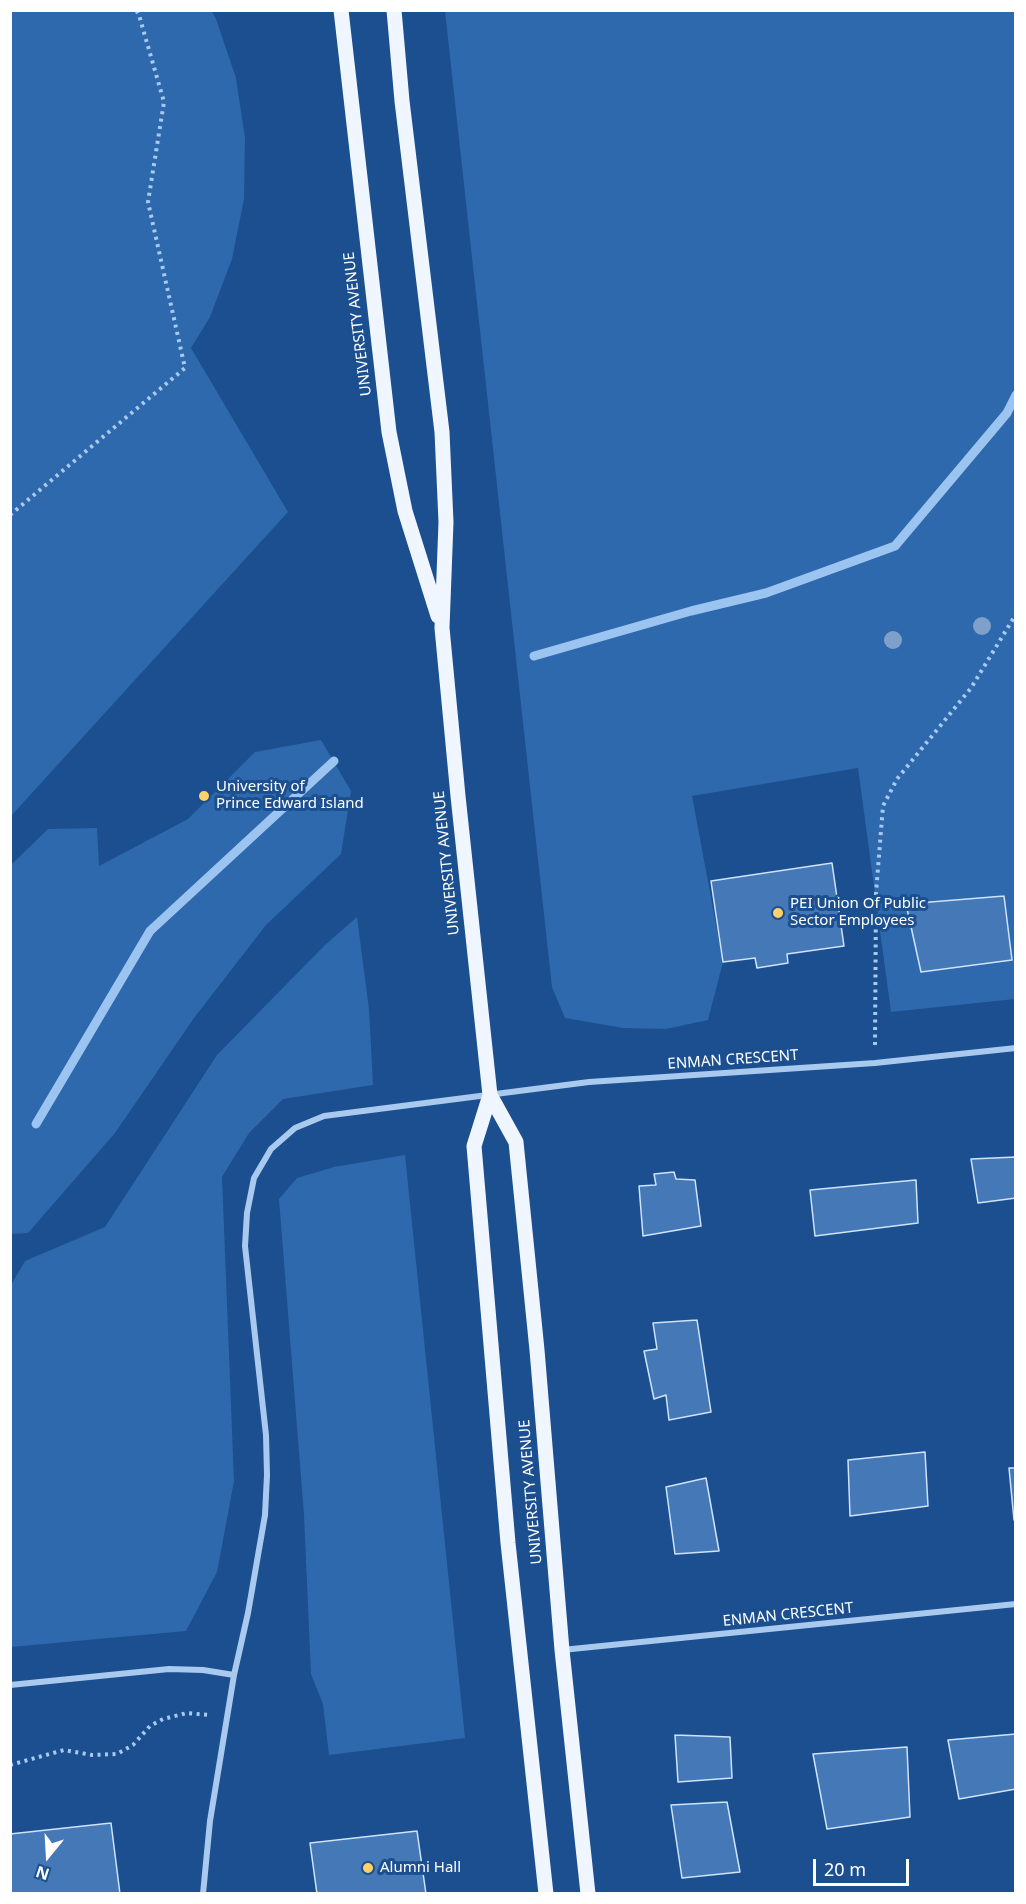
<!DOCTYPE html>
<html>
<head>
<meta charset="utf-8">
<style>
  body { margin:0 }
  #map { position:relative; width:1026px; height:1904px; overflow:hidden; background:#1b4f8f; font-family:"Noto Sans",sans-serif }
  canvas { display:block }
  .frame { position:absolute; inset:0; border:12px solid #fff; pointer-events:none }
  .north { position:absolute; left:18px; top:1826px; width:60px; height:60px; -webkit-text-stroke:4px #1b4f8f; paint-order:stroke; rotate:198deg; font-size:16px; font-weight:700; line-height:24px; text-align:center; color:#fff }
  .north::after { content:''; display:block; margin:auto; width:21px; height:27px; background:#fff; clip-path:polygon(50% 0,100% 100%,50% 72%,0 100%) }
  .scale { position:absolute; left:813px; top:1859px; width:96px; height:27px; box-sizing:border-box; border:3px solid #fff; border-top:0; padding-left:8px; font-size:18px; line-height:21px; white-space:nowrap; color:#fff; -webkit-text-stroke:4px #1b4f8f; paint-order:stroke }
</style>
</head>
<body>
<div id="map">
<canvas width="1026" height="1904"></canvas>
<div class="frame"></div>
<div class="north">N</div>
<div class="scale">20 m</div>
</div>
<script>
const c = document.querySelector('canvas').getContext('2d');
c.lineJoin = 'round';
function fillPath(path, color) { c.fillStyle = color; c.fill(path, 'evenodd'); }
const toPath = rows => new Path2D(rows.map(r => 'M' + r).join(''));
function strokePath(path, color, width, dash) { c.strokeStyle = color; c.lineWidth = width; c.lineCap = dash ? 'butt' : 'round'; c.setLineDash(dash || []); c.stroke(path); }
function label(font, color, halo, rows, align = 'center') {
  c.font = font + ' "Noto Sans",sans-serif'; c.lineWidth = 6; c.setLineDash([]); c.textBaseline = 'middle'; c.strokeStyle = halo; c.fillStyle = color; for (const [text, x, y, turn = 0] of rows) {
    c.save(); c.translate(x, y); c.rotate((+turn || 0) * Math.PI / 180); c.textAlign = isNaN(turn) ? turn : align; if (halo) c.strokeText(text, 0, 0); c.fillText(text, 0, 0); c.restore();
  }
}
fillPath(toPath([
  [11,10,211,10,216,19,236,78,245,138,244,199,232,259,210,317,191,348,288,512,11,816],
  [445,11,1015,11,1015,999,891,1012,858,768,692,796,723,962,708,1020,666,1029,623,1028,565,1018,552,987],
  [321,740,351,791,341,854,266,925,194,1018,115,1133,28,1233,11,1234,11,865,48,829,97,828,99,866,188,819,255,752],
  [357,917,369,1009,373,1085,283,1099,249,1133,222,1177,234,1481,217,1572,186,1631,11,1647,11,1285,25,1261,105,1227,217,1055,325,945],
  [405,1155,465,1738,329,1755,323,1704,311,1674,304,1515,279,1199,297,1178,334,1167]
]), '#2e69ad');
strokePath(toPath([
  [534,656,691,611,766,593,895,546,1007,413,1016,395],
  [36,1124,150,931,334,761]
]), '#9cc4f0', 9);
const building = toPath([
  [832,863,844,946,787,954,788,963,757,968,755,958,723,962,711,881,832,863],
  [1004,896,1012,960,921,972,906,904,1004,896],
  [1016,1157,1016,1198,978,1203,971,1159,1016,1157],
  [674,1172,676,1179,695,1180,701,1226,643,1236,639,1186,656,1185,654,1174,674,1172],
  [916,1180,918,1223,815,1236,810,1190,916,1180],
  [697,1320,711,1412,669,1420,666,1395,654,1399,644,1351,657,1349,653,1323,697,1320],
  [925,1452,928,1506,850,1516,848,1460,925,1452],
  [1009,1468,1016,1468,1016,1519,1014,1520,1009,1468],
  [706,1478,719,1551,675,1554,666,1487,706,1478],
  [1016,1734,1016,1789,959,1799,948,1740,1016,1734],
  [675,1735,730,1737,732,1778,678,1782,675,1735],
  [907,1747,910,1817,827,1829,813,1754,907,1747],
  [727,1802,740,1872,682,1878,671,1805,727,1802],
  [111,1823,120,1894,10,1894,10,1834,111,1823],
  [417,1831,426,1894,317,1894,310,1843,417,1831]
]);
fillPath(building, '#4478b7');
strokePath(building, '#cfe3fa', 1.5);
strokePath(toPath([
  [10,515,185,368,148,202,164,102,139,15,136,10],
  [875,1045,876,893,883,806,897,779,971,688,1016,614],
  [10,1765,64,1750,92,1755,117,1754,133,1745,150,1726,163,1719,187,1713,209,1715]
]), '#a9c9ee', 4, [3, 4.5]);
strokePath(toPath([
  [562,1650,1016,1604],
  [10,1685,169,1669,203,1670,234,1675,248,1613,265,1515,267,1475,266,1435,245,1246,247,1213,254,1178,271,1149,295,1128,324,1116,589,1082,875,1063,1016,1048],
  [203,1894,210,1821,234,1675]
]), '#a9c9ee', 6);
strokePath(toPath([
  [341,10,389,432,405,511,438,616],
  [394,10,402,101,442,432,446,522,442,628,458,796,490,1095,516,1142,537,1350,562,1650,588,1894],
  [490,1095,474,1146,508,1543,546,1894]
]), '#f0f6ff', 15);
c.fillStyle = '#7ea0ca';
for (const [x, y] of [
  [982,626],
  [893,640]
]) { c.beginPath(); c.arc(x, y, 9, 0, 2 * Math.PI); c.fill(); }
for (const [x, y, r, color] of [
  [204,796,6,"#ffd166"],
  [778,913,6,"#ffd166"],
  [368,1868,6,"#ffd166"]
]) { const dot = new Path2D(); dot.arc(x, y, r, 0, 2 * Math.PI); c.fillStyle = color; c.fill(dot); strokePath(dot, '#1b4f8f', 2); }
label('15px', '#fff', '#1b4f8f', [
  ["UNIVERSITY AVENUE",358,324,-97],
  ["UNIVERSITY AVENUE",447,863,-96],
  ["ENMAN CRESCENT",733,1060,-4],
  ["UNIVERSITY AVENUE",531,1492,-95],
  ["ENMAN CRESCENT",788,1615,-6]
]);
label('15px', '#fff', '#1b4f8f', [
  ["University of",216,787],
  ["Prince Edward Island",216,804],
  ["PEI Union Of Public",790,904],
  ["Sector Employees",790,921],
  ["Alumni Hall",380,1868]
], 'left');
</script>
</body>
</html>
